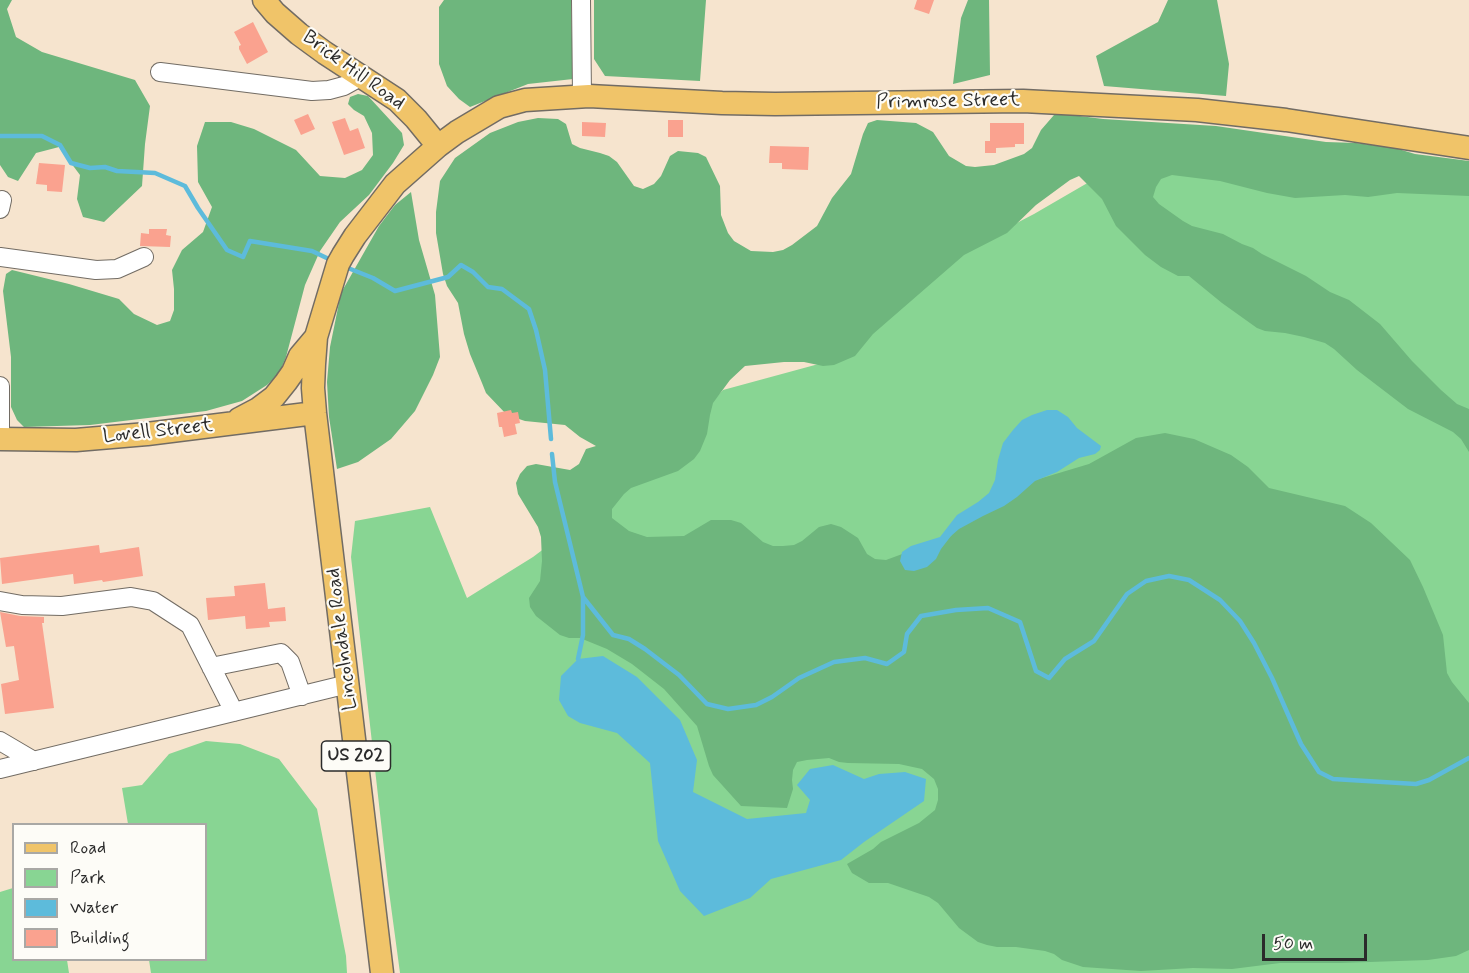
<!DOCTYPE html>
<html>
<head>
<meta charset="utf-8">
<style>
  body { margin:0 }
  #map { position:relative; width:1469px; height:973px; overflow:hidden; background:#f6e4ce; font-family:Mynerve,sans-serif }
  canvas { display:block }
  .legend { position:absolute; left:12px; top:823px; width:195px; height:138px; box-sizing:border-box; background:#fdfcf7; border:2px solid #a9a8a5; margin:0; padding:8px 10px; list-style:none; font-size:18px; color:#2b2b2b }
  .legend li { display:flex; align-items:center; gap:12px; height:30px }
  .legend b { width:30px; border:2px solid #a9a8a5 }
  .scale { position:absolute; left:1262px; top:934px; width:105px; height:27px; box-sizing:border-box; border:3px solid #2b2b2b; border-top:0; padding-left:8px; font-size:18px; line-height:21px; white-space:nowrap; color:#2b2b2b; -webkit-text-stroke:4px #fdfcf7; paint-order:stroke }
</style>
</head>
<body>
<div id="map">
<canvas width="1469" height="973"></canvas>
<ul class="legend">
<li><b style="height:8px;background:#f0c469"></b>Road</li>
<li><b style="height:16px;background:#88d593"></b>Park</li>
<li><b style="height:16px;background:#5dbbdb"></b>Water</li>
<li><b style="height:16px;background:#faa28f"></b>Building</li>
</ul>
<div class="scale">50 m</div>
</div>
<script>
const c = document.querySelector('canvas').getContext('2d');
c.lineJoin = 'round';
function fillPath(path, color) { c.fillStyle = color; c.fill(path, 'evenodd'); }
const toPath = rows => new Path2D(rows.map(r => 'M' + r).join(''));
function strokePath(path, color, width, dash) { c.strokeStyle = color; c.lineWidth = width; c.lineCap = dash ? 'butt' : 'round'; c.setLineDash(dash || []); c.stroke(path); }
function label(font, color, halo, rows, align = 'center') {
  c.font = font + ' Mynerve,sans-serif'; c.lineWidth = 4.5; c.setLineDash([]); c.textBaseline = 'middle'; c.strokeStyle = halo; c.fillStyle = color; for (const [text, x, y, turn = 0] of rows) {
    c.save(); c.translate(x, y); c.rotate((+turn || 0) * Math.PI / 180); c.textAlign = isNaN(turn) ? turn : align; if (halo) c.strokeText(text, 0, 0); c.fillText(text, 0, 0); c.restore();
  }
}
fillPath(toPath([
  [1115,167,1469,183,1469,973,400,973,388,884,351,557,355,521,430,507,467,598,533,557,650,469,723,390,848,356,932,267,1034,214],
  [206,741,240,744,279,759,317,809,346,956,347,973,151,973,149,960,206,960,206,824,128,824,122,788,142,785,169,754],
  [13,888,14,960,67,960,69,973,0,973,0,892]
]), '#88d593');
fillPath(toPath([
  [0,0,12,0,7,9,16,37,42,52,135,80,150,106,145,144,142,186,104,222,83,217,77,199,80,175,59,147,36,153,18,181,8,177,0,165],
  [444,0,571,0,573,79,528,84,470,107,459,99,447,86,439,64,439,7],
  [594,0,706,0,700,81,605,76,594,59],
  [968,0,989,0,990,75,953,84,961,18],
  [1168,0,1217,0,1229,64,1226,96,1104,86,1096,56,1158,22],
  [358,94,368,96,402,133,404,145,393,163,369,195,340,222,320,251,305,285,286,357,279,374,267,385,242,401,206,411,90,425,24,427,17,420,11,407,11,357,3,291,6,274,12,270,69,284,119,299,134,314,157,325,170,321,174,310,174,289,172,270,182,250,203,232,212,207,198,182,197,146,205,122,231,122,254,129,296,150,320,176,345,178,362,170,373,155,372,133,364,116,354,110,348,104,350,97],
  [1064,114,1103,119,1216,126,1326,142,1356,143,1395,148,1415,154,1469,161,1469,196,1397,193,1368,197,1345,195,1295,198,1267,193,1220,181,1172,175,1161,179,1156,187,1153,197,1159,204,1183,221,1192,226,1223,234,1242,244,1253,248,1262,254,1306,276,1330,292,1349,300,1380,324,1412,361,1441,390,1457,404,1469,409,1469,452,1461,439,1453,432,1408,409,1357,370,1334,349,1325,343,1304,337,1285,333,1265,331,1257,328,1222,303,1189,276,1178,276,1161,267,1145,255,1116,226,1102,199,1079,176,1070,180,1036,205,1007,233,964,255,873,334,855,356,834,365,823,366,804,362,784,362,745,366,730,380,713,403,710,415,707,434,700,451,694,459,678,471,631,488,624,494,612,509,612,518,629,531,647,537,684,536,711,520,731,520,741,523,763,542,773,546,783,546,794,545,802,541,819,527,831,524,841,527,858,538,867,554,875,559,886,560,951,536,956,526,1029,482,1089,464,1136,438,1165,433,1194,439,1231,455,1248,467,1269,488,1345,506,1371,523,1410,560,1423,587,1443,635,1447,673,1452,682,1469,703,1469,950,1456,956,1428,960,1340,963,1280,963,1232,969,1193,968,1141,971,1083,967,1062,960,1054,954,1045,951,1016,947,997,947,987,945,978,942,959,928,938,903,929,897,888,883,869,883,852,873,847,864,873,849,881,842,919,823,935,810,938,800,938,789,934,779,922,769,899,764,848,763,839,762,829,758,807,760,797,762,793,770,792,780,793,789,787,808,741,806,713,775,709,766,697,726,664,689,632,664,607,649,580,638,569,638,560,635,536,616,530,607,529,598,540,581,542,561,541,537,538,527,518,494,516,483,520,474,527,466,536,464,570,470,579,464,586,449,596,446,580,437,565,425,525,421,507,415,486,393,482,383,470,354,464,334,458,303,447,286,443,274,436,233,436,212,440,181,455,158,490,133,518,122,538,118,558,119,566,124,572,144,580,148,600,153,609,156,617,162,634,186,643,189,654,184,661,176,670,156,678,151,698,153,706,157,720,186,721,215,728,233,734,241,751,251,773,252,783,250,792,245,817,226,832,198,851,174,863,134,868,123,877,120,916,123,933,132,949,156,966,166,975,167,994,165,1024,154,1032,148,1041,130,1054,115],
  [411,192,419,240,435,295,440,357,433,375,415,411,391,439,358,462,337,469,329,417,327,382,330,347,341,293,379,226,395,205]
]), '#6eb67d');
fillPath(toPath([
  [1047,410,1057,410,1068,417,1077,428,1101,446,1100,450,1095,454,1079,458,1057,472,1035,481,1017,497,1004,506,983,516,959,529,951,536,941,549,936,559,927,567,914,571,905,570,900,561,902,552,911,546,940,537,957,515,978,502,989,493,995,480,998,460,1003,443,1013,430,1022,420,1032,415],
  [603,656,637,677,680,720,697,760,693,792,747,819,806,813,810,800,797,785,810,769,833,765,864,779,879,774,905,772,926,779,924,801,864,842,841,860,771,879,750,898,704,916,680,891,658,841,650,763,617,733,580,723,568,716,559,700,561,676,578,659]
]), '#5dbbdb');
strokePath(toPath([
  [0,136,42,136,60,145,71,163,90,168,105,167,117,171,155,173,185,186,198,208,227,250,243,257,250,241,312,251,333,261],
  [343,266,373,278,395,291,448,277,461,265,473,272,488,287,502,289,529,309,536,330,545,370,551,439],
  [552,454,555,482,583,597,583,635,578,659],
  [583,597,613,635,629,639,645,649,679,675,707,704,728,709,756,705,772,697,799,678,834,662,865,658,887,664,904,652,907,634,921,616,956,610,988,608,1020,622,1036,671,1049,678,1065,659,1094,641,1127,594,1146,581,1169,576,1189,580,1220,600,1240,621,1254,643,1272,678,1301,744,1319,772,1333,779,1416,784,1429,780,1469,758]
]), '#5dbbdb', 4.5);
fillPath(toPath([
  [917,0,934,0,929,14,914,9],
  [253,22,268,52,247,64,239,49,239,46,241,45,234,32],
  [308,114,315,129,301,135,294,120],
  [345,118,350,131,358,128,365,148,344,155,332,122],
  [668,120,683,120,683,137,668,137],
  [582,122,606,123,605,137,582,136],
  [990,123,1024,123,1024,144,1015,144,1015,147,996,148,996,153,985,153,985,141,990,141],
  [770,146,809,147,808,170,782,169,782,163,769,163],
  [39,163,65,165,62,192,47,191,47,185,36,184],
  [149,229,167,229,166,235,171,236,170,247,140,246,141,233,149,234],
  [511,410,512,413,518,412,520,423,515,424,517,434,504,437,502,427,499,427,497,413],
  [99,545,100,553,139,547,143,576,103,582,102,580,74,584,73,574,2,584,0,558],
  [265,583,268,609,285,607,286,621,269,622,270,627,246,629,245,616,208,620,206,598,235,596,234,586],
  [0,612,20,616,44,617,44,623,42,623,54,708,5,714,1,684,19,680,14,646,6,647]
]), '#faa28f');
const minor = toPath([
  [581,0,582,96],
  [160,72,312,91,329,90,344,86,362,76],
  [0,209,2,200],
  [0,257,96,270,117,269,144,257],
  [0,386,0,439],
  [0,601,22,605,62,606,131,597,153,601,190,625,234,712],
  [211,667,281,653,290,662,302,696],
  [0,741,34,761],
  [0,769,348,684]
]);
const major = toPath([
  [264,0,275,13,299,34,325,53,397,100,416,119,438,146],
  [239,419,258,409,274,397,286,382,293,372,300,356,316,337],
  [0,439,76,440,147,434,315,413],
  [382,973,315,413,313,388,314,364,316,337,338,264,343,255,355,236,395,184,438,146,457,132,499,107,525,100,589,96,722,103,775,104,1023,101,1197,110,1286,120,1469,148]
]);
strokePath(minor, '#726c64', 20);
strokePath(major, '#726c64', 25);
strokePath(minor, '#fff', 18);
strokePath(major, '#f0c469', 22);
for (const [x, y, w] of [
  [356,756,69]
]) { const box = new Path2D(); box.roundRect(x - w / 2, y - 15, w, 30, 4.5); c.fillStyle = '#fdfcf7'; c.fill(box); strokePath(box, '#2b2b2b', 1.5); }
label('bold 18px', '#2b2b2b', null, [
  ["US 202",356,756]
]);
label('20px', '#2b2b2b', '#fdfcf7', [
  ["Brick Hill Road",353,71,36],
  ["Primrose Street",948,102,-1],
  ["Lovell Street",158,432,-6],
  ["Lincolndale Road",343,639,-97]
]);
</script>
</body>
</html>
